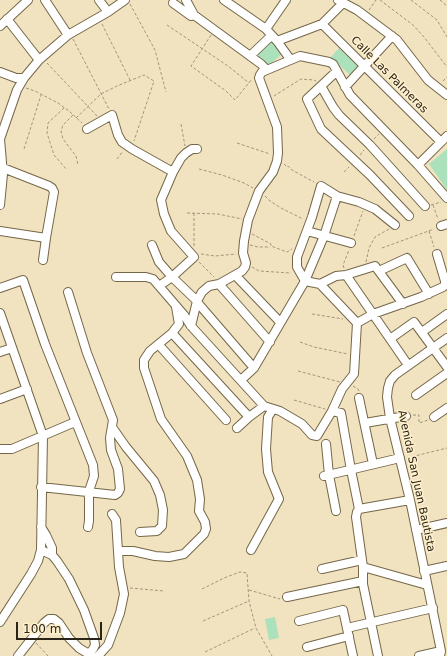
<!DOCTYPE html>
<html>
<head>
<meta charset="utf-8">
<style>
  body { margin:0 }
  #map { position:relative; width:447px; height:656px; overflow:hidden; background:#f1e2c0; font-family:"DejaVu Sans",sans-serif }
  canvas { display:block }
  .scale { position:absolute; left:16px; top:622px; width:86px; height:18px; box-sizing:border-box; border:2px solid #2a2418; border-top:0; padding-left:5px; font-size:12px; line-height:14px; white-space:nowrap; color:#2a2418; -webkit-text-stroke:3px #feefcd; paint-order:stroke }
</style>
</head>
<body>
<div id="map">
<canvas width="447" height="656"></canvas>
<div class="scale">100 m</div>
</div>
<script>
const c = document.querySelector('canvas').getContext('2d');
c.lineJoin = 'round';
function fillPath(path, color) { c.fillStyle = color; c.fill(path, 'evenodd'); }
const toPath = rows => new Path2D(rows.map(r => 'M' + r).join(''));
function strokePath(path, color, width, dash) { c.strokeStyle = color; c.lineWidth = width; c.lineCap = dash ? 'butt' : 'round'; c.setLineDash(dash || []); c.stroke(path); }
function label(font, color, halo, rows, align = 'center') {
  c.font = font + ' "DejaVu Sans",sans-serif'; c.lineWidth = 3; c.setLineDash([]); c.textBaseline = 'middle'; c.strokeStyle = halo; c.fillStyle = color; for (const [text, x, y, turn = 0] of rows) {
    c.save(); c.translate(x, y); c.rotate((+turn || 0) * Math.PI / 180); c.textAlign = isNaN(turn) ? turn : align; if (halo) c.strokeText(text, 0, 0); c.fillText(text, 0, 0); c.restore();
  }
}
fillPath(toPath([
  [272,40,283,53,268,66,257,54],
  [339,48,359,67,351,76,331,57],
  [447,149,447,190,429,164],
  [275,617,279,638,269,640,265,619]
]), '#ace2bb');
const minor = toPath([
  [45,0,68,35],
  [99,0,108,12],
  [186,0,194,15,261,64,267,70],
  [224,0,266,29,277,41,290,59],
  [338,0,357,10,397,40,428,80,447,95],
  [173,3,191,16,194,15],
  [7,19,39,60],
  [322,24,441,142],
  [0,26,28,0],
  [266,29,286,0],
  [277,41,322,24,343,3],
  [250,56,271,36],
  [337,71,307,99,321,129,370,175,409,216],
  [0,72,16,78,24,78],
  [321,86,333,107,339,115,370,145,425,206],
  [345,87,392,36],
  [87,129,112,115,118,135,122,142,132,149,173,172],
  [418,165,447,136],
  [0,205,3,174,0,139,17,90,24,78,39,60,68,35,108,12,125,0],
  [395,225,375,209,359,202,337,196,321,186,312,217,297,257,297,267,305,281,320,284,336,276,346,275,375,266,403,304],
  [441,226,447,224],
  [0,231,46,238,54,192,52,188,49,186,3,168],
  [307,231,351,243],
  [152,245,159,262,172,277,197,301],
  [43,260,46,238],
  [379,271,407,258,429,294],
  [235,275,280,322],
  [346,275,408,365],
  [116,277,146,277,153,279,184,315,191,326,264,406,280,411,302,424,312,435,317,436,332,411,342,389,354,374,357,323,373,314,421,297,443,287,445,285,445,281,437,254],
  [219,284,270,342],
  [320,284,357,323],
  [159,286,172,277,194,257,171,231,164,214,161,200,173,172,181,158,186,153,192,149,197,149],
  [0,288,23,280,45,344,93,465,94,476,89,491,89,521,88,527],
  [197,302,254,368],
  [0,313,43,436,41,550,38,561,31,574,0,622],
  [191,326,197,301,202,292,209,286,219,284,242,271,245,267,246,263,243,253,244,241,248,220,259,191,273,172,277,161,278,153,277,127,259,78,260,75,262,72,300,56,329,62,333,64,350,95,418,165,447,198],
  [422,332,447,314],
  [172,333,249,417],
  [390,339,414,322,447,367],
  [159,345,226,420],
  [0,352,12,348],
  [241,380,254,368,305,281,324,236,337,196],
  [416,395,447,373],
  [359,398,373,464],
  [0,399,27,389],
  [332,411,341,413,351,470,359,509,357,512,356,517,363,567,363,584,378,656],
  [434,417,447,408],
  [365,423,406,416],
  [112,427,126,447,154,481,160,495,163,510,162,526,157,531,140,532],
  [237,428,249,417,264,406],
  [326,444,329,475,336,511],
  [0,449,12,449,75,422],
  [324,476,400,458],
  [41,487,115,495,118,493,120,489,118,469,111,450,110,438,113,420,87,353,68,292],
  [359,509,410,500],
  [41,527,46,535,52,548,52,555],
  [416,530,447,523],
  [41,550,52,555,57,561,69,579,84,610,94,638,95,645,93,649,89,654],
  [251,550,279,499,268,472,266,449,268,417,273,409],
  [118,551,133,551,155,556,169,557,184,554,204,534,206,529,205,522,199,511,200,499,197,480,187,456,161,419,144,368,144,360,150,351,172,333,179,324,176,307],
  [363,567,427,585],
  [322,569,362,560],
  [424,571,447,566],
  [287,597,363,581],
  [299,621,343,610,353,656],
  [347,628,433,608],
  [307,647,349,636],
  [18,656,44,623,49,619,54,619,59,623,69,638,79,648,92,656],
  [98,656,108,645,120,613,124,594,119,567,116,520,112,514],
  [419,656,441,651],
  [440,656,441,651,439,641,410,500,390,418,387,397,388,388,390,381,395,375,447,338]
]);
strokePath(minor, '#746748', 10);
strokePath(toPath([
  [380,0,413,25,424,37,447,67],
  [411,0,437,20,447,37],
  [440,0,447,6],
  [130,4,155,50,166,92],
  [369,10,376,0],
  [102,24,130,80],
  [167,25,228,66,249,83],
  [211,35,191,66,226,91,235,100,252,79],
  [73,39,109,109],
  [47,63,97,116],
  [443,81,447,77],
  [26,88,35,91,58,103,69,111,82,123],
  [274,96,301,79,314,80,316,81],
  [64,108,48,123,47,133,54,155,67,170],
  [73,115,63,125,61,131,63,139,76,156,78,165],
  [76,118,101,94,117,86,144,75,154,81,134,141],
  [181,124,185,146],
  [374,139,379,134],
  [237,143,270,154],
  [24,149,41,95],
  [360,155,364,150],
  [117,159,123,151],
  [284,164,287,167,288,166,292,170,314,182],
  [199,169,222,175,244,183,253,188],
  [344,172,349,167],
  [265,196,270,201,281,208,303,219],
  [431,205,441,202],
  [433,205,438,219],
  [187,213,218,214,242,219],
  [194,213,194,247],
  [429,231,434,247],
  [252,234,271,244,271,246,287,252,292,249],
  [354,236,363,211],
  [250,245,258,247,270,247],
  [382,248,434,229],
  [201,254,215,256,236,254],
  [199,262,214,277],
  [366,262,369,248,375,237,389,229],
  [252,267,259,271,291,273],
  [344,268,343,265,349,250],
  [312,314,343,319],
  [300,342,314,347,348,354],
  [298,371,340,382],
  [353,386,358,389,359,391],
  [294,400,325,409],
  [413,415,419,415,419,423,428,420],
  [407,458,447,448],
  [130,588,164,591],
  [202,589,224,578,240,572,247,573,249,601,256,628,272,656],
  [249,590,280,599],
  [203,621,249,601],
  [36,643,48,656],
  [205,652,255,628]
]), '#a1957c', 1, [3, 2]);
strokePath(minor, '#fff', 8);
label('11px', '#2a2418', '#feefcd', [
  ["Calle Las Palmeras",389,75,45],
  ["Avenida San Juan Bautista",416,481,78]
]);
</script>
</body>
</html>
